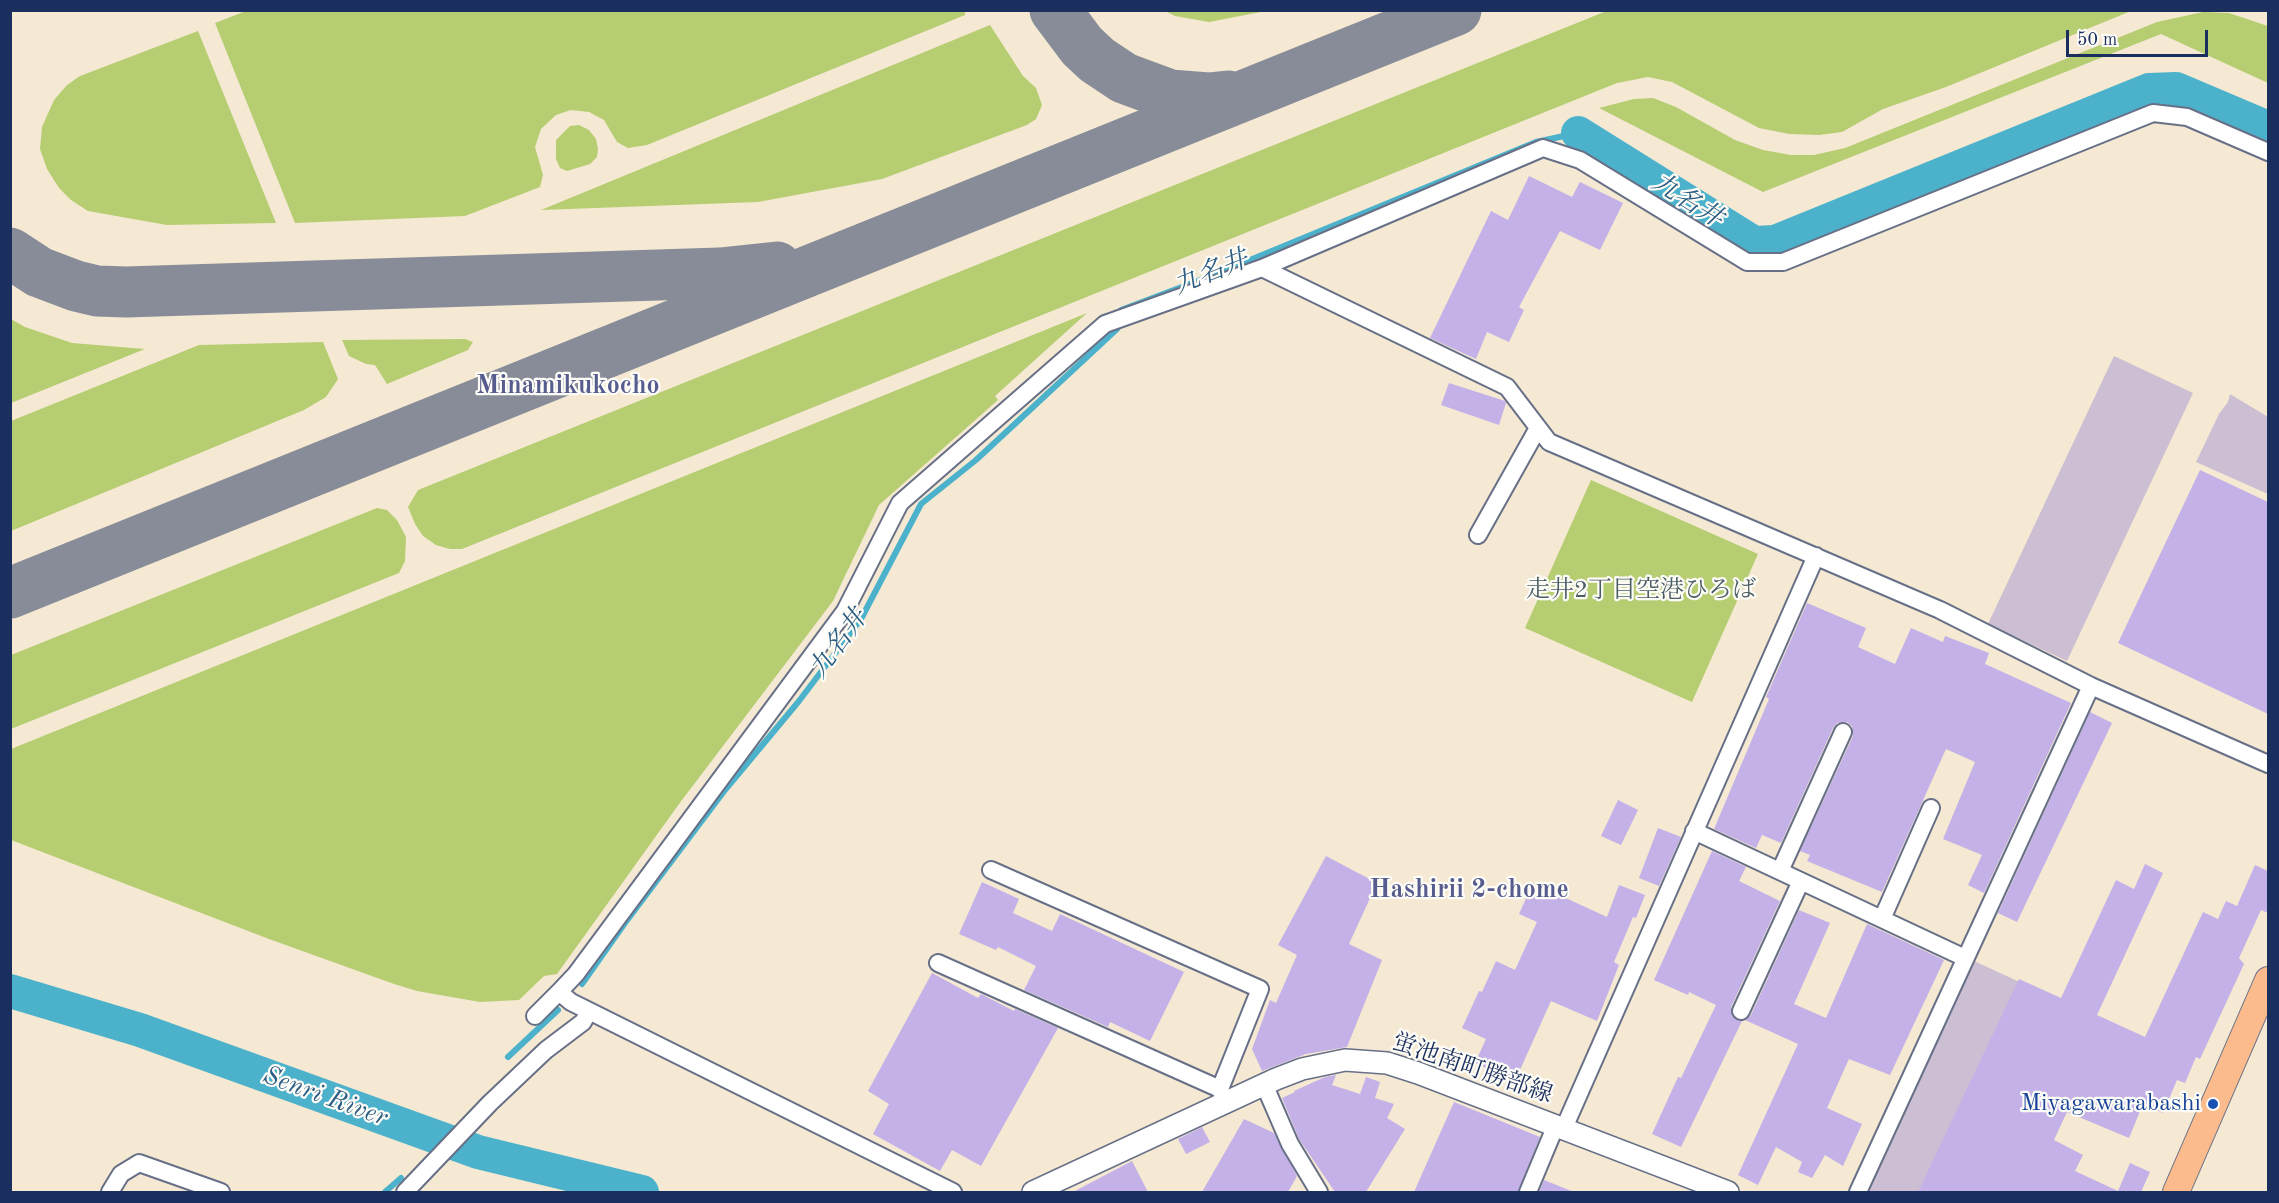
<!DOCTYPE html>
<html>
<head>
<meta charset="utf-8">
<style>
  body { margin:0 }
  #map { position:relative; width:2279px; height:1203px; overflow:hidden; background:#f5e9d3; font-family:"Old Standard TT",serif }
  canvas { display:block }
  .frame { position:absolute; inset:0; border:12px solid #1b2f5e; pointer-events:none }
  .scale { position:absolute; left:2066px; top:30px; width:142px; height:27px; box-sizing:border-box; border:3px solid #1b2f5e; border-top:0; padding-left:8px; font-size:18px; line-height:21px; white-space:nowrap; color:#1b2f5e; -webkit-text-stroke:4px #fdfcf7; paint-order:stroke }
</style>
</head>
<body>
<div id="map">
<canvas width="2279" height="1203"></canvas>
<div class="frame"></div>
<div class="scale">50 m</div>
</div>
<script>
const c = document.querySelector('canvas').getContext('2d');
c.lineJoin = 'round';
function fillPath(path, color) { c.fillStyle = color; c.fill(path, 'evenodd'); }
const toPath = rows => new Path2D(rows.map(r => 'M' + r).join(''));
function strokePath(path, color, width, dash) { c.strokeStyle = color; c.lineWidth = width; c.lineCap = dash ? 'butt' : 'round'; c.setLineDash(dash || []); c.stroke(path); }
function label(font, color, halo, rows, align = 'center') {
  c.font = font + ' "Old Standard TT","Noto Serif JP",serif'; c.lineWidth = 4.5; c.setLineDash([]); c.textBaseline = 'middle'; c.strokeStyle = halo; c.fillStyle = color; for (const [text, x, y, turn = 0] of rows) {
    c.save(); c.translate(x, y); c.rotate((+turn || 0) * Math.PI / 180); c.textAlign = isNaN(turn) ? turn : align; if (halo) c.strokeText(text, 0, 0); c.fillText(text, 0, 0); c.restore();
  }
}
fillPath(toPath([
  [2114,356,2193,393,2067,661,1988,624],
  [2230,394,2268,417,2268,494,2196,462,2219,414,2228,402],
  [1974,961,2122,1029,2067,1111,1980,1158,1963,1192,1868,1192]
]), '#ccbed3');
fillPath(toPath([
  [1609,10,2131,11,1946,87,1883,109,1842,132,1819,135,1789,134,1759,128,1672,82,1648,77,1617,83,462,549,450,549,436,545,423,536,415,524,408,507,418,490],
  [246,11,965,10,965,15,647,145,628,148,617,142,604,120,589,112,571,110,556,115,541,129,535,147,543,175,540,187,465,216,295,223,215,23],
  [1165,11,1266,11,1209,22,1175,16],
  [2203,12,2229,13,2268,26,2268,83,2161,34,1763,192,1599,108,1634,99,1653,98,1676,107,1735,140,1763,150,1791,155,1814,155,1845,148,2157,22],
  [990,25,1023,76,1036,88,1042,105,1036,119,1027,125,882,179,758,202,541,210],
  [198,31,276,223,167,225,88,211,71,200,59,188,47,169,40,149,42,127,54,100,67,85,80,76],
  [579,125,589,130,596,139,598,149,597,157,590,164,567,171,560,168,556,159,556,140,570,126],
  [1087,313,995,396,998,400,879,505,833,601,679,804,557,974,544,976,519,1000,480,1002,417,991,394,984,269,939,11,840,11,749],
  [11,319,25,327,72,343,145,349,11,403],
  [465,339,473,342,468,350,387,384,375,365,366,364,349,356,342,340],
  [323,342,338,379,326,397,304,410,11,531,11,421,199,345],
  [1591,480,1758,554,1692,702,1525,628],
  [377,508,387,510,397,520,406,537,405,561,399,573,11,729,11,655]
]), '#b6cd72');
strokePath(toPath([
  [1121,310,1216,274,1536,142,1578,133],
  [582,984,625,923,725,790,799,701,861,619,921,504,976,460,1117,329],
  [508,1057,558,1010],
  [385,1192,401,1178]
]), '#4cb2cb', 6);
strokePath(toPath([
  [1578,133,1754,243,1775,242,2149,90,2176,89,2268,128],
  [10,991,140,1030,478,1152,642,1192]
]), '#4cb2cb', 34);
strokePath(toPath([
  [1055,10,1082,46,1097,60,1124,78,1170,95,1208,98,1228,96],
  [10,253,39,272,76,286,97,291,126,292,720,273,777,267],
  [10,593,1456,10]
]), '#888c98', 51);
fillPath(toPath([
  [1529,176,1572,197,1580,182,1623,203,1600,250,1560,231,1519,307,1524,310,1509,342,1487,332,1476,359,1430,338,1491,211,1508,220],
  [1449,383,1505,401,1506,403,1499,425,1441,405],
  [2200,470,2268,502,2268,714,2118,643],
  [1807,603,1866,628,1858,647,1895,664,1911,628,1943,642,1945,636,1989,653,1985,664,2071,703,1984,893,1968,885,1982,855,1943,839,1975,762,1946,749,1882,892,1807,861,1810,855,1800,851,1853,736,1852,726,1847,722,1837,723,1833,728,1781,843,1762,835,1756,848,1714,829,1769,699,1766,697],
  [2090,712,2112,723,2017,922,1998,913],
  [1618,800,1638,810,1621,845,1601,836],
  [1658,828,1681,837,1659,886,1639,878],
  [1712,851,1746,867,1739,881,1780,901,1731,1007,1733,1017,1742,1021,1681,1147,1652,1134,1678,1077,1681,1078,1716,1005,1689,992,1688,995,1654,980],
  [1326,856,1377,883,1349,944,1382,960,1347,1047,1306,1054,1262,1071,1252,1049,1270,1000,1276,1003,1297,955,1278,945],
  [2145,864,2163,873,2097,1015,2145,1037,2203,912,2218,919,2226,901,2237,906,2255,865,2268,871,2268,913,2261,910,2239,958,2244,964,2200,1059,2196,1057,2185,1083,2177,1080,2163,1113,2143,1104,2129,1138,2067,1112,2054,1140,2083,1155,2075,1171,2118,1191,2130,1163,2150,1172,2141,1192,1918,1192,2019,979,2061,998,2116,880,2134,889],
  [982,882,1019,899,1013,913,1052,931,1060,914,1184,972,1150,1041,1110,1022,1108,1027,1024,990,1036,966,998,947,996,950,959,934],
  [1533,883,1607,917,1619,885,1645,895,1636,918,1633,917,1614,962,1619,965,1597,1021,1551,1001,1515,1081,1475,1063,1486,1039,1462,1028,1479,991,1482,992,1496,961,1515,970,1537,922,1519,914],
  [1799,910,1830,923,1794,1004,1826,1018,1867,924,1944,960,1890,1075,1849,1059,1827,1108,1862,1124,1843,1166,1825,1155,1812,1178,1798,1172,1802,1162,1776,1147,1758,1185,1738,1175,1798,1044,1745,1020,1751,1015],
  [932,973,978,998,981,994,1014,1011,1015,1009,1058,1028,981,1166,952,1150,940,1171,873,1134,889,1104,868,1091],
  [1336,1075,1332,1085,1360,1094,1366,1077,1380,1082,1375,1098,1394,1104,1387,1118,1405,1129,1366,1192,1335,1192,1299,1139,1282,1098,1295,1092,1294,1091,1325,1077],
  [1454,1102,1540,1137,1518,1192,1414,1192],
  [1244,1119,1274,1133,1297,1176,1288,1192,1202,1192],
  [1202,1127,1210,1142,1186,1154,1178,1139],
  [1132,1161,1148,1192,1073,1192],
  [1544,1180,1574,1192,1539,1192]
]), '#c3b1e8');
const minor = toPath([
  [1262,268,1507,387,1549,442,1940,610,2091,686,2268,764],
  [1478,535,1538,428],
  [1694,831,1965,958],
  [991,870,1260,989,1220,1089],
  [1780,871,1843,732],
  [1882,919,1931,808],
  [938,963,1220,1089,1223,1097],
  [1741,1011,1801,881],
  [535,1016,559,992],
  [1264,1084,1290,1144,1319,1192],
  [1564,1128,1816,556],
  [110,1192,121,1174,139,1163,221,1192],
  [405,1192,490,1103,546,1050,583,1022,589,1011],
  [953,1192,571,1002,559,992,576,974,845,611,900,503,1105,324,1262,268,1543,148,1580,160,1747,262,1783,262,2153,113,2187,117,2268,152],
  [1528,1192,1556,1125],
  [1858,1192,2091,686]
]);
const tertiary = toPath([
  [1033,1192,1276,1079,1302,1069,1345,1060,1387,1063,1418,1073,1728,1192]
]);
const primary = toPath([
  [2176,1192,2268,980]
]);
strokePath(minor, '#677087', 20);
strokePath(tertiary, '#677087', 24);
strokePath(primary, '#677087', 28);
strokePath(minor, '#fff', 16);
strokePath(tertiary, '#fff', 21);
strokePath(primary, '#fbbb8c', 26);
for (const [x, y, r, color] of [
  [2213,1104,6,"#1a4fb4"]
]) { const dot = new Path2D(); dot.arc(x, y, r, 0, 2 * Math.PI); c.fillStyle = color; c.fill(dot); strokePath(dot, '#fdfcf7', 2); }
label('24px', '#4a5e64', '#fdfcf7', [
  ["走井2丁目空港ひろば",1641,591]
]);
label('24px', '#1b2f5e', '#fdfcf7', [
  ["蛍池南町勝部線",1472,1069,19]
]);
label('24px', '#164399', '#fdfcf7', [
  ["Miyagawarabashi",2201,1104]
], 'right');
label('italic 26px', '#2c5d84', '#fdfcf7', [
  ["九名井",1687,201,32],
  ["九名井",1211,273,-22],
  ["九名井",839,644,-54],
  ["Senri River",325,1097,20]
]);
label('bold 26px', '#565c8e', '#fdfcf7', [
  ["Minamikukocho",568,386],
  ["Hashirii 2-chome",1469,890]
]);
</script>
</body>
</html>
